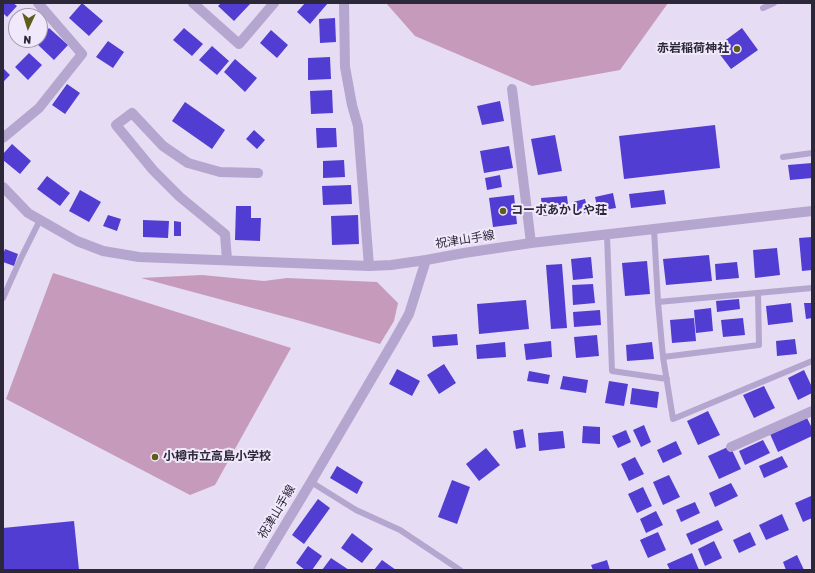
<!DOCTYPE html>
<html>
<head>
<meta charset="utf-8">
<style>
  body { margin:0 }
  #map { position:relative; width:815px; height:573px; overflow:hidden; background:#e6dcf4; font-family:Rubik,sans-serif }
  canvas { display:block }
  .frame { position:absolute; inset:0; border:4px solid #2c2839; pointer-events:none }
  .north { position:absolute; left:8px; top:8px; width:40px; height:40px; box-sizing:border-box; background:#f1e9fb; border:1px solid #a29cad; border-radius:50%; rotate:184deg; font-size:11px; font-weight:700; line-height:16px; text-align:center; color:#2c2839 }
  .north::after { content:''; display:block; margin:auto; width:14px; height:18px; background:#5f5d19; clip-path:polygon(50% 0,100% 100%,50% 72%,0 100%) }
</style>
</head>
<body>
<div id="map">
<canvas width="815" height="573"></canvas>
<div class="frame"></div>
<div class="north">N</div>
</div>
<script>
const c = document.querySelector('canvas').getContext('2d');
c.lineJoin = 'round';
function fillPath(path, color) { c.fillStyle = color; c.fill(path, 'evenodd'); }
const toPath = rows => new Path2D(rows.map(r => 'M' + r).join(''));
function strokePath(path, color, width, dash) { c.strokeStyle = color; c.lineWidth = width; c.lineCap = dash ? 'butt' : 'round'; c.setLineDash(dash || []); c.stroke(path); }
function label(font, color, halo, rows, align = 'center') {
  c.font = font + ' Rubik,"Noto Sans JP",sans-serif'; c.lineWidth = 4; c.setLineDash([]); c.textBaseline = 'middle'; c.strokeStyle = halo; c.fillStyle = color; for (const [text, x, y, turn = 0] of rows) {
    c.save(); c.translate(x, y); c.rotate((+turn || 0) * Math.PI / 180); c.textAlign = isNaN(turn) ? turn : align; if (halo) c.strokeText(text, 0, 0); c.fillText(text, 0, 0); c.restore();
  }
}
fillPath(toPath([
  [386,3,668,3,620,70,532,86,415,36],
  [53,273,291,348,215,485,190,495,6,399],
  [202,275,264,281,287,278,377,282,398,303,394,321,380,344,297,320,141,278]
]), '#c59abb');
fillPath(toPath([
  [3,3,13,3,17,6,7,17,3,13],
  [82,3,103,21,89,36,69,18],
  [221,3,251,3,234,21,218,6],
  [305,3,328,3,310,24,297,12],
  [335,18,336,42,320,43,319,19],
  [49,28,68,45,54,60,35,42,37,40,40,40,40,37],
  [184,28,203,44,192,56,173,40],
  [742,28,758,50,731,69,715,48],
  [271,30,288,45,277,58,260,43],
  [108,41,124,52,113,68,96,57],
  [212,46,229,61,217,75,199,60],
  [29,53,42,65,28,80,15,67],
  [330,57,331,79,308,80,308,58],
  [235,59,257,78,245,92,224,72],
  [3,68,10,75,3,82],
  [67,84,80,93,65,114,52,105],
  [332,90,333,113,311,114,310,91],
  [500,101,504,121,482,125,477,106],
  [185,102,225,130,212,149,172,121],
  [715,125,720,168,624,179,619,136],
  [316,128,336,128,337,147,317,148],
  [254,130,265,140,257,149,246,139],
  [555,135,562,171,538,175,531,139],
  [12,144,31,161,20,174,3,160,3,154],
  [509,146,513,168,484,173,480,151],
  [344,160,345,177,323,178,323,161],
  [812,163,812,178,790,180,788,165],
  [500,175,502,187,487,190,485,178],
  [47,176,70,193,60,206,37,189],
  [351,185,352,204,323,205,322,186],
  [80,190,101,202,89,222,69,211],
  [664,190,666,204,631,208,629,194],
  [613,193,616,208,598,211,595,197],
  [514,195,517,224,493,227,489,198],
  [567,196,569,213,543,216,541,198],
  [585,199,588,212,576,215,573,202],
  [236,206,251,206,251,218,261,218,260,241,235,240],
  [108,215,121,219,117,231,103,226],
  [358,215,359,244,332,245,331,216],
  [143,220,169,221,168,238,143,237],
  [174,221,181,222,181,236,174,236],
  [812,237,812,270,802,271,799,238],
  [777,248,780,275,755,278,753,250],
  [5,249,18,254,14,266,3,262,3,255],
  [709,255,712,281,666,285,663,259],
  [591,257,593,278,573,280,571,259],
  [647,261,650,294,625,296,622,263],
  [737,262,739,278,716,280,715,264],
  [562,264,567,328,551,329,546,265],
  [593,284,595,303,573,305,572,285],
  [739,299,740,309,717,312,716,301],
  [526,300,529,329,479,334,477,304],
  [791,303,793,322,768,325,766,306],
  [804,303,812,303,812,318,806,319],
  [711,308,713,331,696,333,694,310],
  [600,310,601,325,574,327,573,312],
  [694,318,696,341,672,343,670,320],
  [743,318,745,335,723,337,721,320],
  [457,334,458,345,433,347,432,336],
  [597,335,599,356,576,358,574,337],
  [795,339,797,354,777,356,776,341],
  [551,341,552,357,526,360,524,344],
  [505,342,506,357,477,359,476,345],
  [652,342,654,359,627,361,626,345],
  [444,364,456,383,439,394,427,375],
  [397,369,420,381,412,396,389,384],
  [804,370,812,387,812,393,798,400,788,378],
  [529,371,550,375,548,384,527,381],
  [563,376,588,380,586,393,560,389],
  [609,381,628,384,624,406,605,403],
  [764,386,775,408,754,418,743,395],
  [632,388,659,392,657,408,630,404],
  [708,411,720,435,698,445,687,421],
  [807,418,812,428,812,436,778,452,770,434],
  [644,425,651,442,641,447,633,430],
  [583,426,600,427,600,444,582,443],
  [523,429,526,447,516,449,513,431],
  [626,430,631,442,618,448,612,436],
  [563,431,565,448,539,451,538,433],
  [763,440,770,453,745,465,739,451],
  [676,441,682,454,663,463,657,450],
  [730,446,741,469,719,479,708,456],
  [486,448,500,465,479,481,466,464],
  [782,456,788,467,764,478,759,466],
  [635,457,644,474,629,481,621,464],
  [337,466,363,482,357,494,330,478],
  [669,475,680,497,663,505,653,482],
  [452,480,470,487,457,524,438,517],
  [731,483,738,496,715,507,709,493],
  [643,487,652,506,637,513,628,494],
  [811,496,812,518,803,522,795,503],
  [318,499,330,508,304,544,292,535],
  [695,502,700,513,681,522,676,510],
  [656,511,663,525,646,533,640,519],
  [782,514,789,530,766,540,759,525],
  [718,520,723,530,691,545,686,534],
  [74,521,79,570,3,570,3,528],
  [658,532,666,550,648,558,640,540],
  [750,532,756,545,739,553,733,540],
  [352,533,373,549,362,563,341,548],
  [714,541,722,558,705,566,698,549],
  [308,546,322,556,312,570,305,570,296,563],
  [692,553,699,570,670,570,667,564],
  [797,555,804,570,786,570,783,562],
  [331,558,349,570,322,570],
  [382,560,396,570,374,570],
  [607,560,610,570,593,570,591,565]
]), '#523dd2');
strokePath(toPath([
  [763,8,774,3],
  [783,157,812,153],
  [654,229,658,302,663,357,673,419,812,361],
  [607,235,612,371,667,379],
  [3,298,21,258,40,220],
  [658,302,812,288],
  [663,357,759,345,758,293],
  [311,482,356,510,400,530,460,570]
]), '#b4a6ce', 6);
strokePath(toPath([
  [193,3,239,44,274,3],
  [344,3,345,67,352,105,358,126,369,266],
  [512,89,531,243],
  [3,138,39,108,82,54,38,3],
  [227,260,225,234,180,197,153,170,116,125,132,113,163,146,188,163,220,172,258,173],
  [731,447,812,411]
]), '#b4a6ce', 10);
strokePath(toPath([
  [3,187,28,213,77,241,103,251,139,257,369,266,391,265,426,260],
  [258,570,311,482,395,339,409,314,426,260,464,253,531,243,812,211]
]), '#b4a6ce', 10);
for (const [x, y, r, color] of [
  [737,49,4,"#5f5d19"],
  [503,211,4,"#5f5d19"],
  [155,457,4,"#5f5d19"]
]) { const dot = new Path2D(); dot.arc(x, y, r, 0, 2 * Math.PI); c.fillStyle = color; c.fill(dot); strokePath(dot, '#f1e9fb', 1.5); }
label('bold 12px', '#2c2839', '#f1e9fb', [
  ["赤岩稲荷神社",729,49,"right"],
  ["コーポあかしや荘",511,211],
  ["小樽市立高島小学校",163,457]
], 'left');
label('12px', '#2c2839', '#f1e9fb', [
  ["祝津山手線",465,240,-9],
  ["祝津山手線",277,512,-59]
]);
</script>
</body>
</html>
